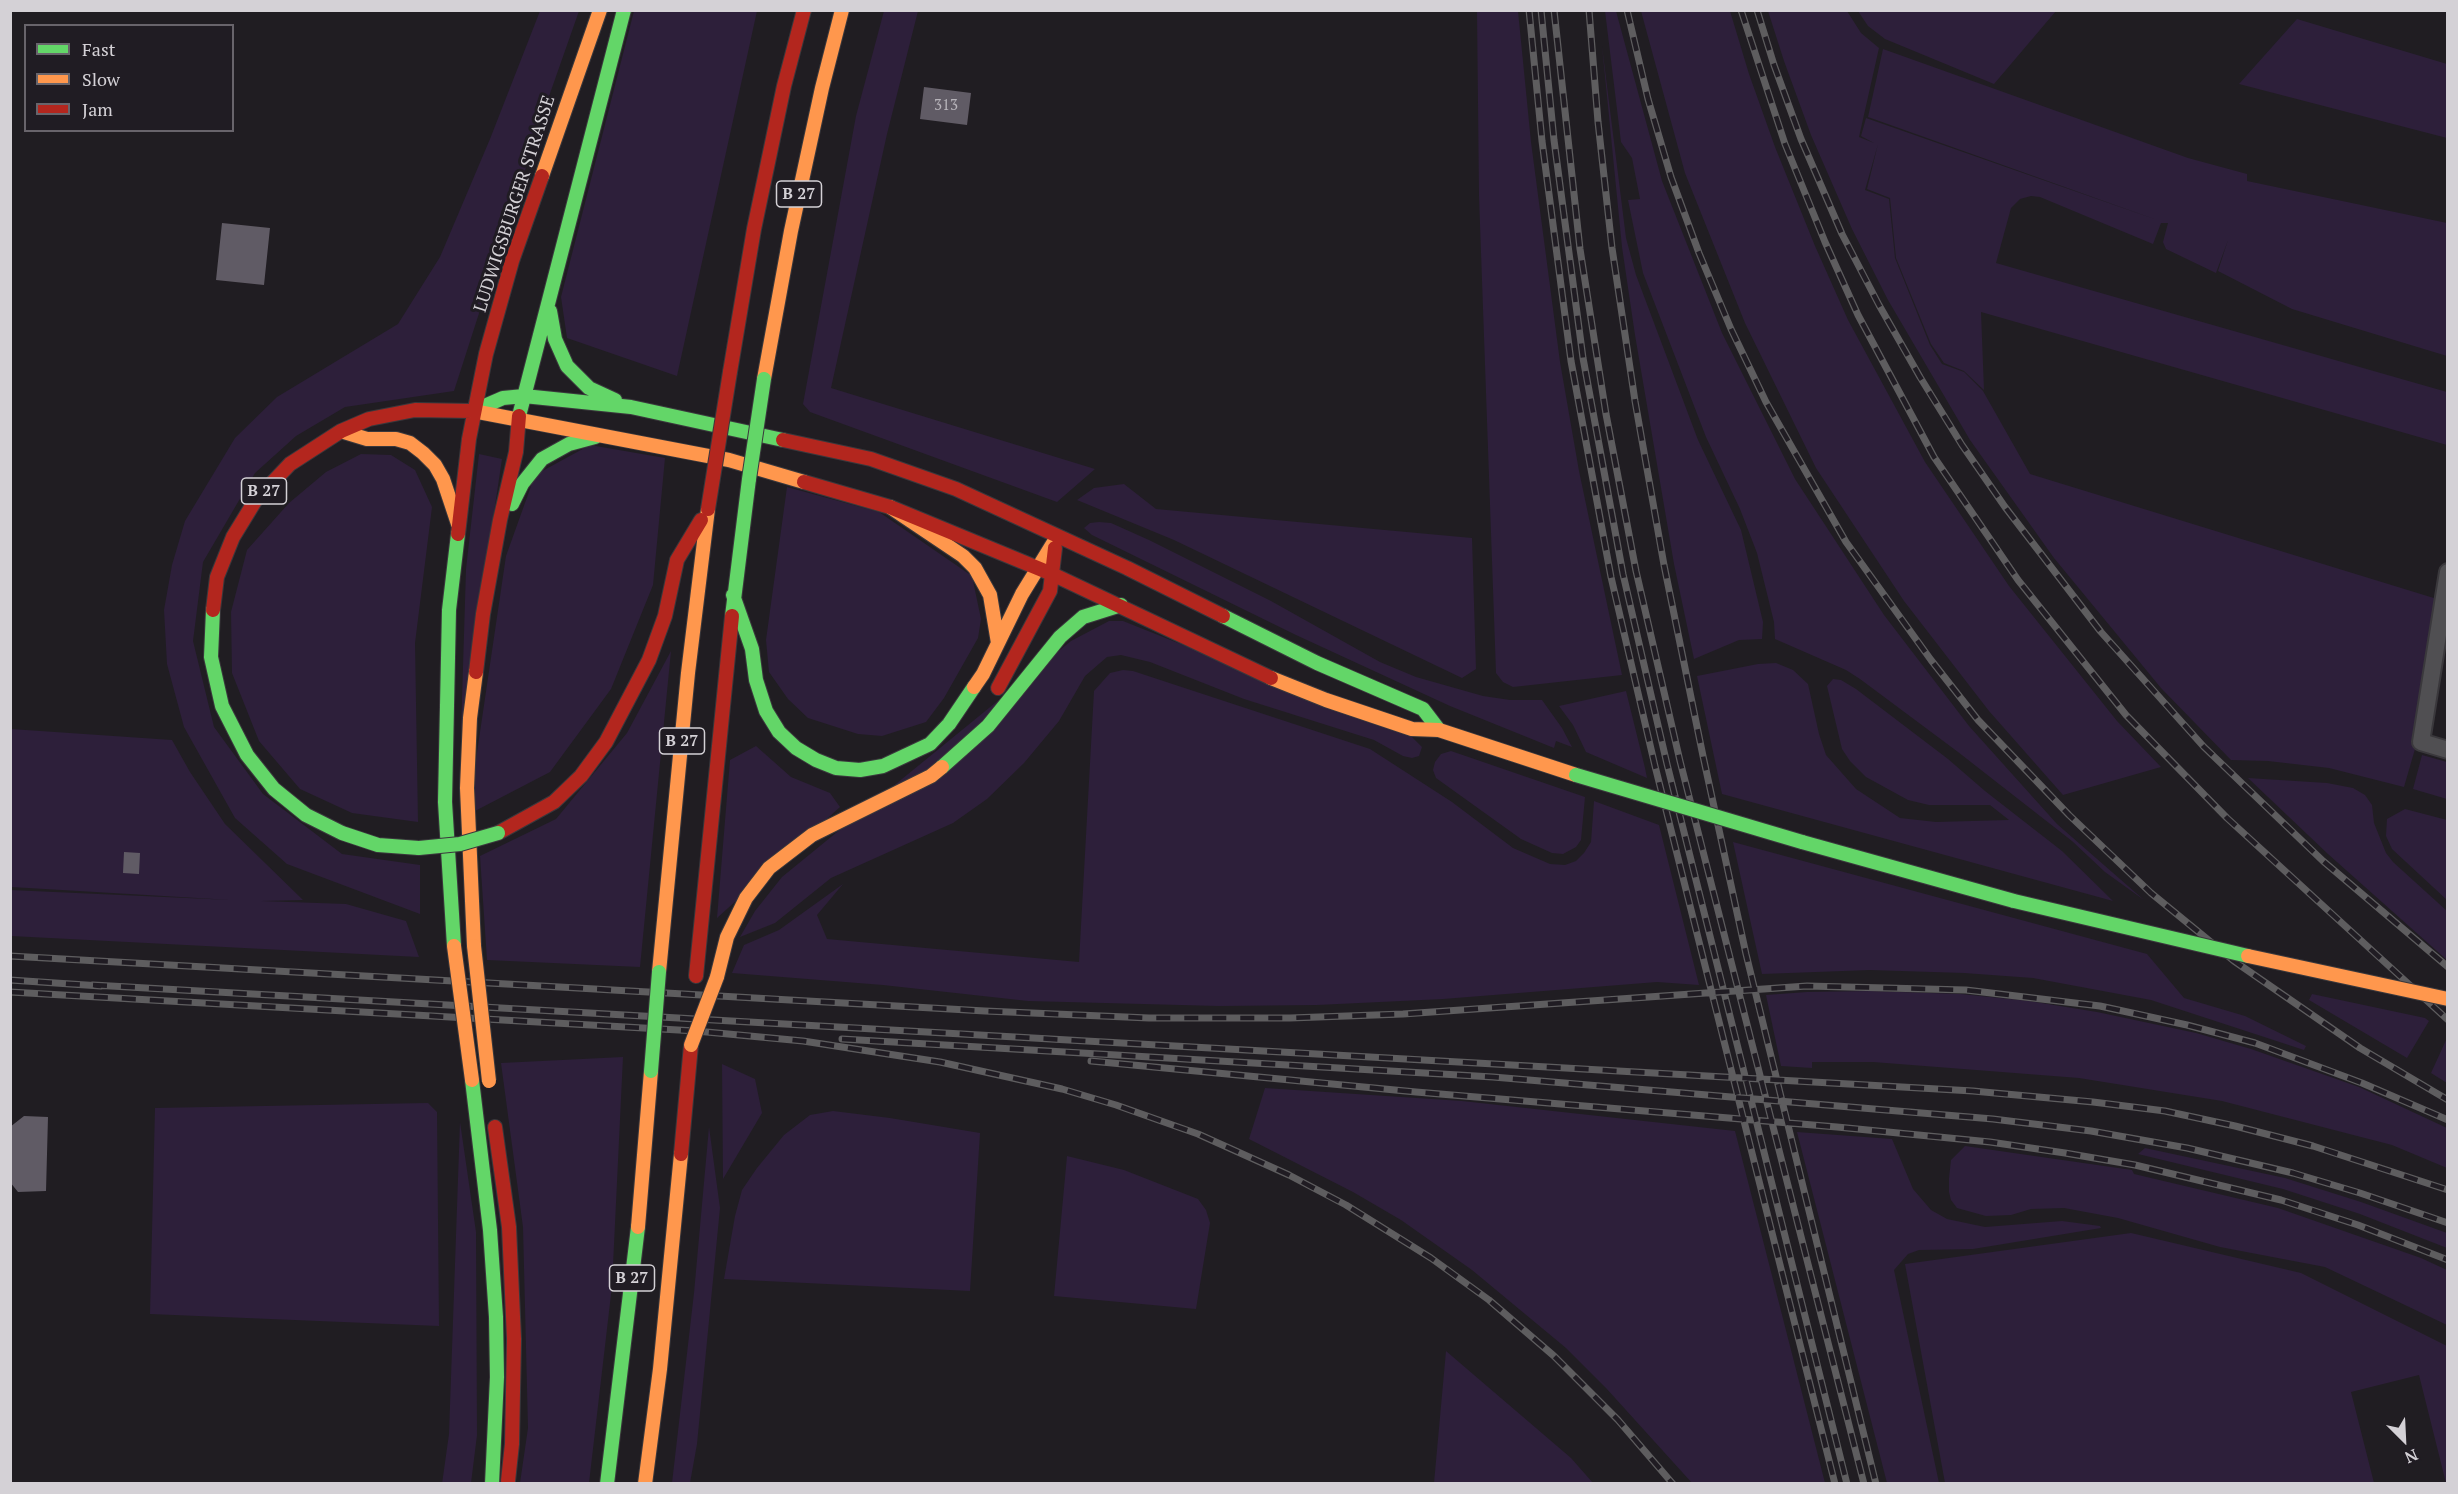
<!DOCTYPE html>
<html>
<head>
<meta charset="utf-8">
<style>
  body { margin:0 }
  #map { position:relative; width:2458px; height:1494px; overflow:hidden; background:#201d22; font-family:"PT Serif",serif }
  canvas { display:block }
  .frame { position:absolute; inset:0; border:12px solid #d4d1d6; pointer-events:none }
  .legend { position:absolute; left:24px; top:24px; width:210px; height:108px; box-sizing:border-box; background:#201c23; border:2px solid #68646b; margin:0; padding:8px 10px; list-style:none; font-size:18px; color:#d4d1d6 }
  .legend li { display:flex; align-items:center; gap:12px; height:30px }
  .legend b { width:30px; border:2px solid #68646b }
  .north { position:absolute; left:2374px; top:1410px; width:60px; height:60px; -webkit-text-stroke:4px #201c23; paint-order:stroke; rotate:156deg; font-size:16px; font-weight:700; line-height:24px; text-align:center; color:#d4d1d6 }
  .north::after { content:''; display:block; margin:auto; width:21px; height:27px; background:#d4d1d6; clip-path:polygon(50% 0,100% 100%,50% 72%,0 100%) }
</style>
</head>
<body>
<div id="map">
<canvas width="2458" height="1494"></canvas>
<div class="frame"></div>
<ul class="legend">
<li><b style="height:8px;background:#63d668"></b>Fast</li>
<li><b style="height:8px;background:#ff974d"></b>Slow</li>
<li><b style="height:8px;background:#b3261e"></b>Jam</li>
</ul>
<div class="north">N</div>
</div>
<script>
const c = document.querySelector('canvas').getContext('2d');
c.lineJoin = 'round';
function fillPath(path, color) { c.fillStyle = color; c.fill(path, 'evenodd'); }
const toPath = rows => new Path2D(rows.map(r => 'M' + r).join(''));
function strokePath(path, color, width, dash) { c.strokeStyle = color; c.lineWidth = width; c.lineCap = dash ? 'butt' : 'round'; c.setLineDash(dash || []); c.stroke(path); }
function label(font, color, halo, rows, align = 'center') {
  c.font = font + ' "PT Serif",serif'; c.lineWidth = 6; c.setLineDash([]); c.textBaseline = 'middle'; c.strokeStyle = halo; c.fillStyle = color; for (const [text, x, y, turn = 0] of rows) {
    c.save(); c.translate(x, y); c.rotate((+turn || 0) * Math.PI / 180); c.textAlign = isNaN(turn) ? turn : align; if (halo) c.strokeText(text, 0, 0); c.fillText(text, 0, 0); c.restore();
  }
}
fillPath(toPath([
  [540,11,579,11,547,102,454,391,345,407,296,436,255,473,203,562,193,641,214,727,263,794,342,854,420,865,420,914,287,864,235,818,184,727,167,664,164,610,172,565,185,521,235,438,277,397,398,324,440,257,490,139],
  [634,11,757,11,677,376,567,338,561,297],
  [884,11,918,11,887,134,831,388,1095,469,1057,502,810,412,803,404,856,116],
  [1477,11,1518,11,1531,142,1560,362,1579,471,1622,675,1513,687,1503,682,1496,673,1479,196],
  [1605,11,1616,11,1662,181,1722,333,1795,479,1884,615,1969,726,2057,824,2144,900,2105,872,2072,841,1958,752,1860,679,1846,670,1775,639,1774,622,1757,553,1740,509,1706,437,1643,273,1628,200,1640,199,1632,158,1621,142],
  [1641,11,1730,11,1749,74,1775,147,1815,246,1848,320,1925,462,2009,586,2117,721,2161,767,2063,795,1989,711,1904,601,1816,468,1745,323,1685,173],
  [1768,11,1847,11,1861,33,1879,48,1859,137,1874,143,1861,136,1866,118,2160,221,1868,117,1883,49,2188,158,2247,174,2247,181,2447,223,2447,356,2292,309,2218,271,2228,240,2216,273,2166,249,2163,242,2168,223,2161,223,2153,244,2040,197,2031,196,2020,199,2011,208,1996,263,2447,392,2447,445,1981,312,1984,390,1964,371,1944,363,1931,344,1896,258,1890,198,1867,189,1878,144,1865,190,1889,199,1895,258,1930,345,1942,364,1964,372,1983,391,2030,474,2437,599,2415,749,2404,787,2329,768,2268,761,2231,760,2161,688,2054,558,1970,440,1888,300,1852,229,1811,135,1784,61],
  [1858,11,2056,11,1994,84,1885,39,1868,26],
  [2297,19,2447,64,2447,138,2239,84],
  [1602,46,1626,238,1636,275,1698,440,1741,530,1763,622,1762,639,1739,640,1694,659,1674,564,1635,335,1622,247],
  [590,445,665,458,653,585,611,689,550,772,475,811,475,766,506,556,535,475],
  [361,454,391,455,415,470,432,507,415,643,418,822,352,813,300,789,259,741,232,673,231,612,247,550,289,503,326,472],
  [479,454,502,459,461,732,466,569],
  [1124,484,1156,509,1472,538,1476,669,1462,678,1174,540,1077,500,1094,488],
  [787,487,879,512,972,576,981,619,978,638,944,698,926,722,882,736,858,734,808,718,788,699,769,672,766,640],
  [1099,522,1111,523,1149,540,1271,601,1380,662,1416,677,1483,696,1510,700,1542,700,1562,728,1572,747,1556,741,1554,748,1450,706,1296,635,1092,535,1084,528,1090,523],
  [1109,621,1123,621,1411,736,1422,747,1419,756,1412,758,1403,756,1374,740,1244,699,1150,662,1121,655,1107,657,1085,676,1059,721,1024,763,987,799,953,823,831,878,775,923,740,937,755,911,782,877,1071,641],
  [671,651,640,967,487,960,480,856,556,819,627,733],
  [1776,663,1793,670,1808,684,1819,734,1826,755,1856,789,1900,818,1936,822,2009,820,1990,805,1929,805,1908,800,1866,777,1850,761,1842,749,1827,686,1833,679,1841,680,1856,689,1948,759,1985,791,2062,851,2113,901,1722,794,1697,676,1758,664],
  [1123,670,1133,671,1370,749,1452,802,1513,848,1550,864,1565,865,1576,861,1584,853,1591,842,1594,801,1659,825,1699,985,1657,982,1443,999,1317,1005,1219,1006,1028,1001,883,985,732,973,744,945,779,930,843,884,817,915,827,939,1079,962,1094,691,1110,673],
  [1626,691,1645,768,1647,778,1586,752,1573,725,1559,706],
  [11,729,172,740,190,772,225,824,303,900,261,901,346,904,406,921,419,957,11,936,10,890,231,900,11,887],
  [756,746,791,777,830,793,840,807,717,918,730,760],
  [1451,751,1585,797,1581,840,1576,847,1563,854,1552,853,1521,839,1436,778,1433,770,1435,762,1441,754],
  [2422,755,2447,762,2447,799,2413,789],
  [2248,778,2327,783,2353,788,2365,795,2372,805,2374,823,2386,853,2393,862,2447,911,2447,960,2328,854],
  [2405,809,2447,820,2447,900,2392,849,2386,836,2387,819],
  [1733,842,2147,954,2184,998,2245,1016,2306,1046,2304,1050,2151,1000,2033,978,1964,973,1870,970,1762,974],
  [1869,991,1961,994,2029,1001,2097,1012,2196,1033,2251,1049,2359,1087,2447,1128,2447,1168,2392,1145,2222,1101,2079,1078,1873,1062,1812,1062,1812,1068,1781,1066,1766,995,1807,992],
  [2312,994,2425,1018,2429,1021,2407,1058,2309,1000],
  [2447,1038,2448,1038,2447,1083,2431,1073],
  [623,1057,612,1286,589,1483,520,1483,528,1428,523,1227,501,1063],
  [722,1064,755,1079,762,1113,723,1179],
  [1265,1088,1462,1101,1735,1131,1825,1483,1692,1483,1606,1388,1566,1348,1472,1270,1401,1220,1353,1192,1249,1139],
  [428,1103,437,1112,439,1326,150,1314,155,1108],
  [833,1111,890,1118,980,1133,970,1291,724,1279,735,1216,742,1190,757,1168,784,1135,810,1115],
  [460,1122,476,1232,477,1435,471,1483,442,1484,449,1434],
  [709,1127,720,1208,697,1444,690,1483,672,1483,694,1293],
  [1797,1132,1892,1139,1913,1189,1931,1210,1947,1219,1985,1227,2062,1221,2100,1226,2101,1228,1973,1249,1919,1250,1908,1254,1894,1270,1939,1483,1887,1483],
  [1965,1146,2132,1170,2134,1174,2278,1208,2421,1258,2447,1270,2447,1325,2325,1267,2220,1247,2118,1218,2064,1208,2031,1209,2011,1215,1986,1216,1957,1208,1951,1200,1949,1192,1949,1178,1951,1160],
  [2145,1148,2285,1178,2361,1202,2447,1233,2447,1248,2360,1214,2283,1189,2138,1154],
  [1067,1156,1124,1170,1198,1199,1206,1210,1210,1223,1196,1309,1054,1296],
  [2131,1233,2301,1273,2447,1346,2447,1483,2446,1483,2419,1375,2351,1392,2374,1483,1945,1483,1905,1264],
  [1446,1351,1571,1458,1593,1483,1434,1483]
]), '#2d1f3a');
fillPath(toPath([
  [924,87,971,93,967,125,920,119],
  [222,223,270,228,264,285,216,280],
  [124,852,140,853,139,874,123,873],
  [24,1116,48,1117,46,1191,18,1192,10,1182,10,1127]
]), '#605b65');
const street = toPath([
  [2448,572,2421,742,2448,750]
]);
const fast = toPath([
  [550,311,555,339,567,366,589,388,615,400],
  [473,411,503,398,524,396,631,407,783,440],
  [519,416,624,10],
  [512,504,522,484,542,459,569,444,595,437],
  [733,595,752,649,756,680,766,711,779,732,796,748,816,760,836,768,860,770,883,766,930,744,949,724,974,687],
  [213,610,211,657,222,706,247,755,274,789,306,815,342,833,378,845,419,848],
  [732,616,749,479],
  [1223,616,1317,663,1423,709,1439,730],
  [942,767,988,726,1060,637,1083,617,1121,605],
  [1802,842,2014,901],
  [454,946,445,802,449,610,458,534],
  [472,1080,490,1230,496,1317,497,1377,492,1484],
  [607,1484,638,1227]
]);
const slow = toPath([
  [542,176,600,10],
  [764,379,791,231,822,88,842,10],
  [473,411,729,460,804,482],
  [344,432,367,439,396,439,410,443,423,453,435,465,443,479,458,524],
  [890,507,963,556,975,568,990,595,998,643],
  [1271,678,1326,700,1412,729,1439,730,1576,775],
  [974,687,983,674,1022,594,1057,537],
  [474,946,467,788,470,718,476,672],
  [659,972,688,673,708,509],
  [717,977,727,937,746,898,769,868,812,835,931,776,942,767],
  [638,1227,651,1071],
  [645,1484,660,1369,681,1154]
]);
const jam = toPath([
  [730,372,754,229,784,86,804,10],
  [783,440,871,459,956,489,1127,568,1223,616],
  [804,482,890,507,1052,574,1271,678],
  [458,534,469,439,486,354,512,261,542,176],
  [213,610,217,577,233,537,255,501,290,464,341,431,369,419,415,410,473,411],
  [476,672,483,614,500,520,516,452,519,416],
  [998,688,1050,591,1055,548],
  [498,833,554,802,581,776,606,742,649,660,665,616,677,560,701,520],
  [696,976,732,616],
  [495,1127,509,1227,514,1339,512,1444,508,1481],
  [681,1154,691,1045]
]);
strokePath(street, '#3a383c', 20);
strokePath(fast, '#3a383c', 16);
strokePath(slow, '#3a383c', 16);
strokePath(jam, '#3a383c', 16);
strokePath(street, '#504f52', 16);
strokePath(fast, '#63d668', 14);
strokePath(slow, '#ff974d', 14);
strokePath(jam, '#b3261e', 14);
const rail = toPath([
  [1529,10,1542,141,1571,361,1611,577,1655,766,1835,1484],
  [1541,10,1554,140,1583,358,1623,574,1667,764,1847,1484],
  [1554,10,1580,249,1606,414,1636,571,1680,761,1864,1484],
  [1589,10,1598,122,1612,248,1635,401,1664,565,1703,756,1746,954,1876,1484],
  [1627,10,1648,99,1671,177,1699,253,1731,329,1766,402,1846,542,1931,660,1978,720,2069,815,2151,893,2234,961,2360,1048,2448,1100],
  [1741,10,1785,144,1825,242,1858,315,1934,457,2018,580,2126,715,2227,818,2448,1020],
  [1757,10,1774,65,1801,139,1842,234,1879,305,1920,377,1962,445,2005,507,2101,632,2204,747,2323,861,2448,967],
  [10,956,985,1011,1149,1018,1290,1018,1403,1014,1807,986,1966,990,2100,1006,2187,1025,2255,1043,2362,1083,2448,1120],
  [10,980,101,986],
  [93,985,1973,1091,2093,1102,2165,1111,2235,1126,2313,1146,2448,1190],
  [10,992,696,1031,803,1041,940,1062,1062,1089,1116,1105,1198,1134,1289,1175,1346,1205,1431,1258,1489,1300,1554,1356,1618,1420,1673,1484],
  [842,1039,1493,1077,1993,1119,2091,1131,2187,1148,2293,1173,2360,1193,2448,1223],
  [1091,1061,1416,1092,1837,1127,1990,1142,2065,1153,2135,1165,2281,1200,2358,1225,2448,1260]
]);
strokePath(rail, '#5e5d5f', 7);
strokePath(rail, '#201c23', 4.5, [14]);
const fastBridge = toPath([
  [749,479,764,379],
  [1576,775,1802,842],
  [419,848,460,844,498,833],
  [2014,901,2248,956],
  [651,1071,659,972]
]);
const slowBridge = toPath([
  [454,946,472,1080],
  [474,946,489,1081],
  [2248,956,2448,999],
  [691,1045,717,977]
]);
const jamBridge = toPath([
  [708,509,730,372]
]);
strokePath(fastBridge, '#3a383c', 16, []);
strokePath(slowBridge, '#3a383c', 16, []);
strokePath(jamBridge, '#3a383c', 16, []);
strokePath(fastBridge, '#63d668', 14);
strokePath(slowBridge, '#ff974d', 14);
strokePath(jamBridge, '#b3261e', 14);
label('15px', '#b7b4ba', null, [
  ["313",946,106]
]);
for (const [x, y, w] of [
  [799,194,45],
  [264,491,45],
  [682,741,45],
  [632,1278,45]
]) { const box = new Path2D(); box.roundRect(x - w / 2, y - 13, w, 26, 4.5); c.fillStyle = '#201c23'; c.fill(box); strokePath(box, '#d4d1d6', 1.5); }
label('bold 16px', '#d4d1d6', null, [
  ["B 27",799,194],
  ["B 27",264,491],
  ["B 27",682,741],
  ["B 27",632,1278]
]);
label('18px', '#d4d1d6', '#201c23', [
  ["LUDWIGSBURGER STRASSE",515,204,-72]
]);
</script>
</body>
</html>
